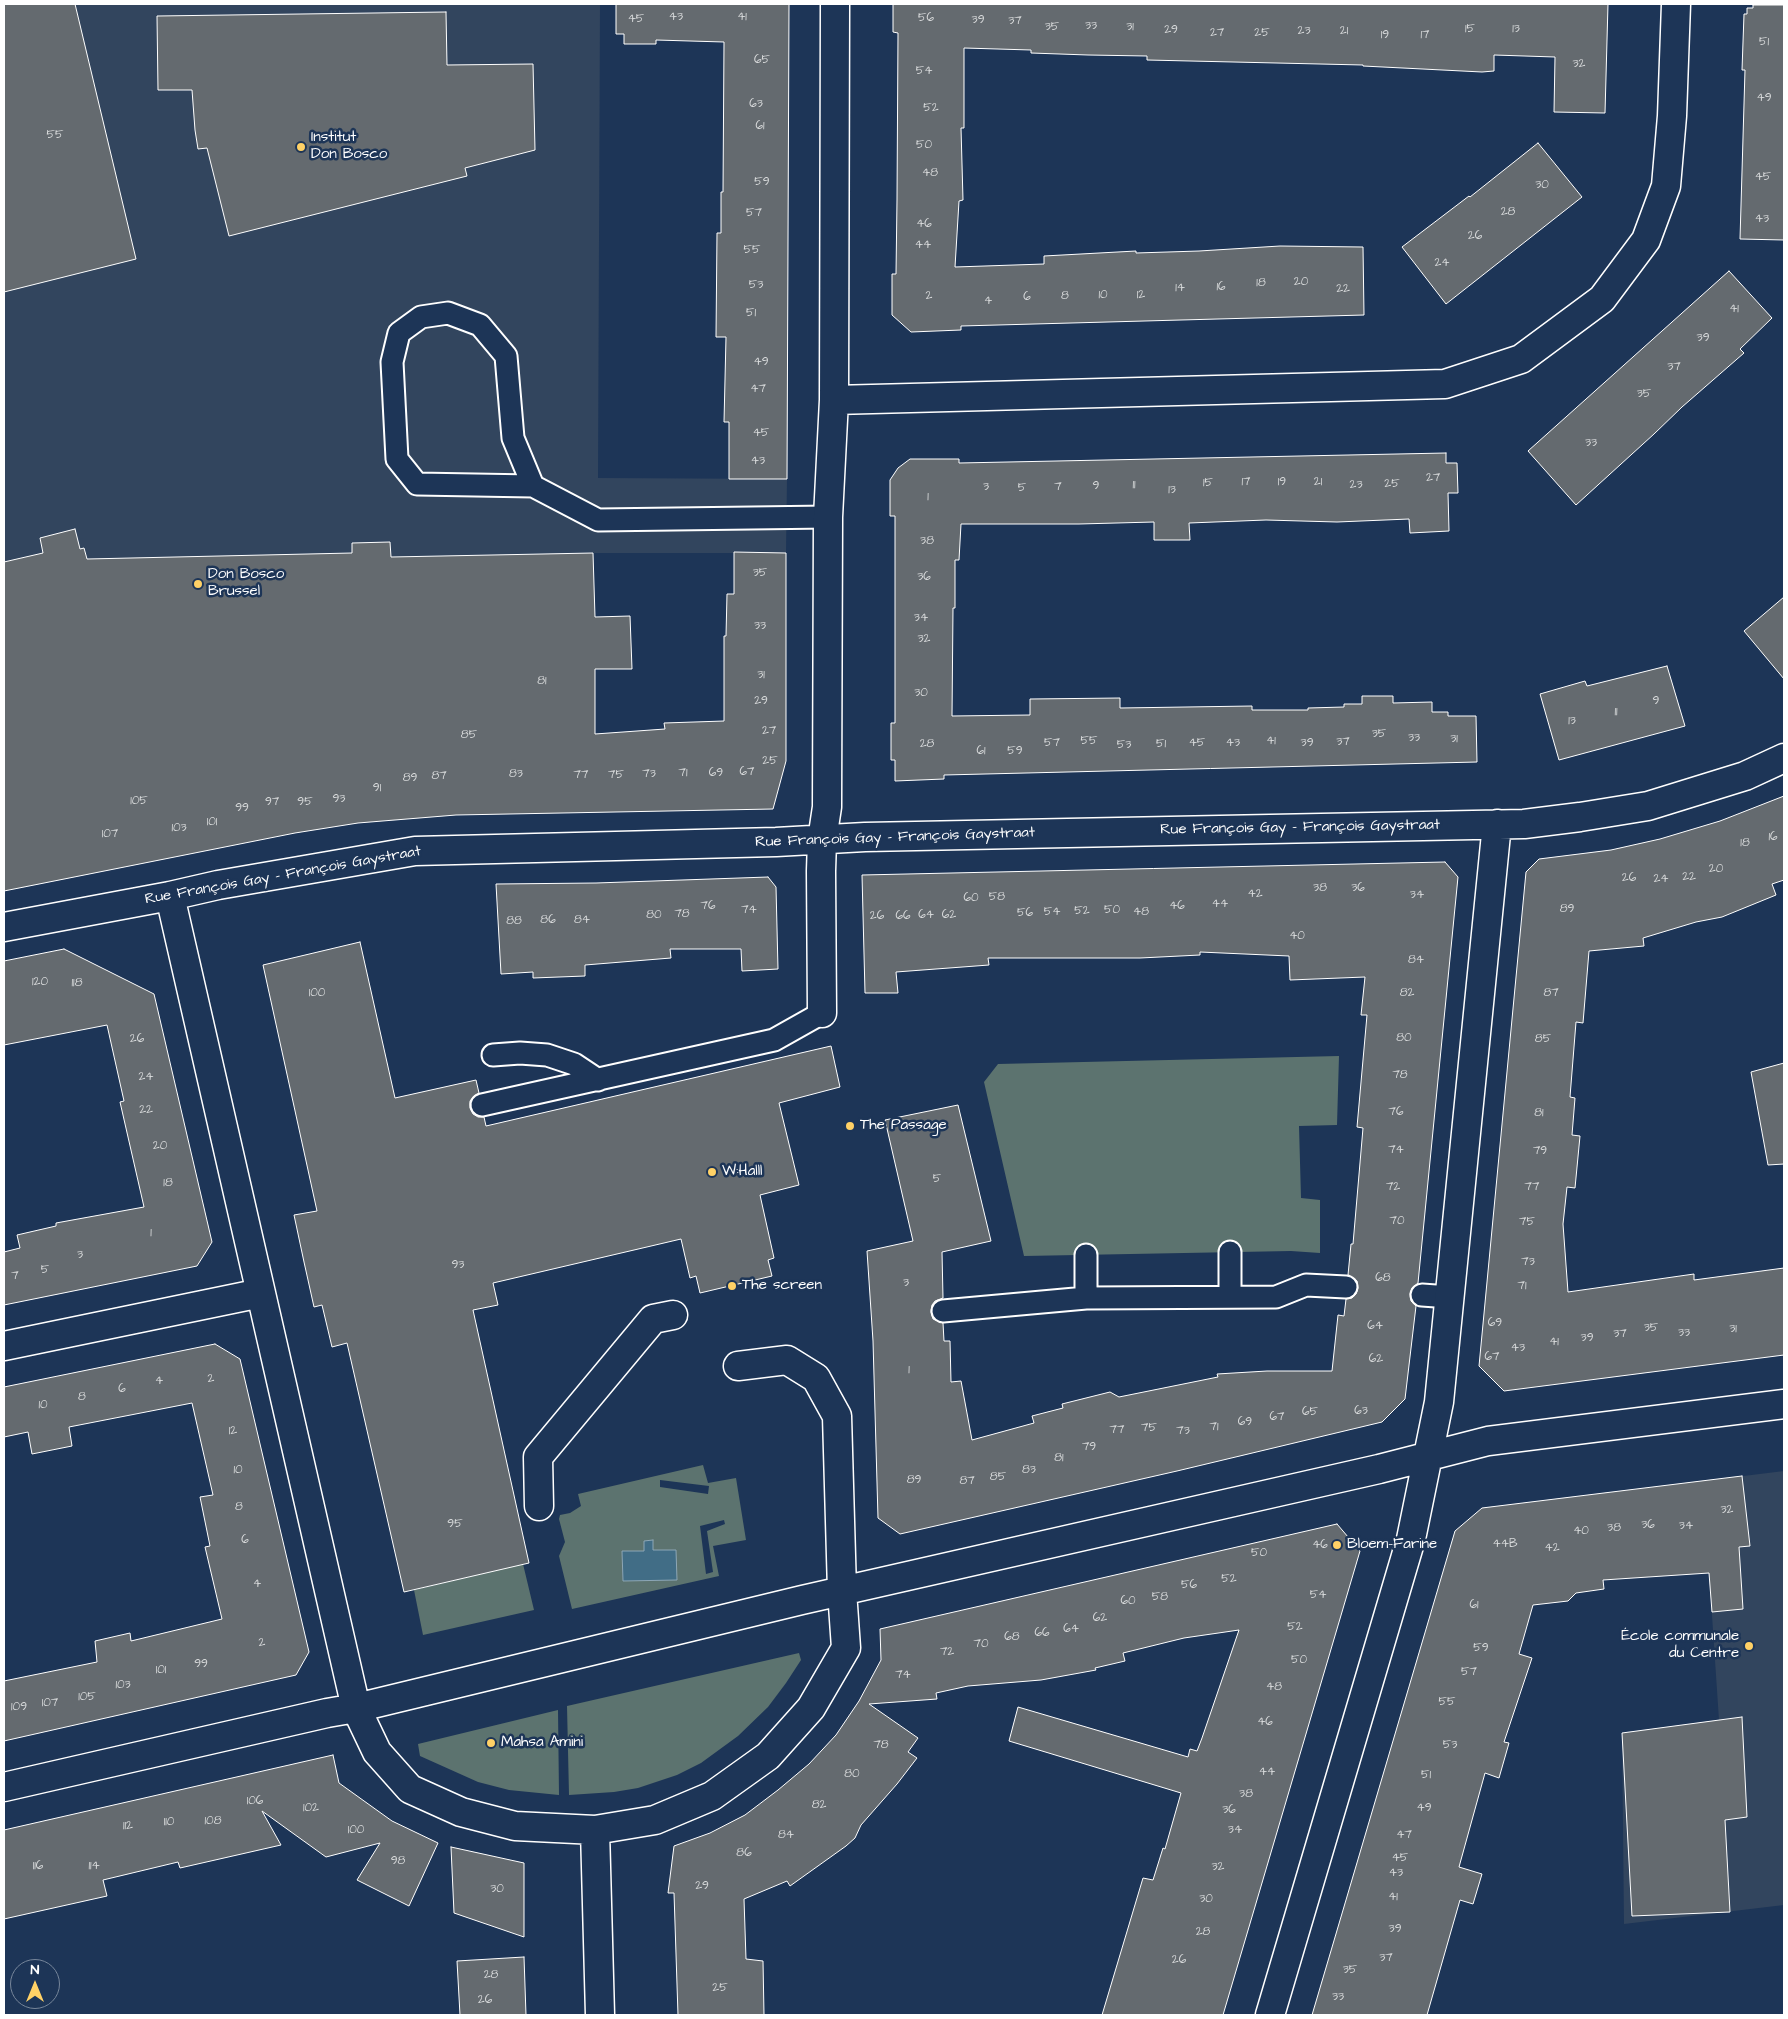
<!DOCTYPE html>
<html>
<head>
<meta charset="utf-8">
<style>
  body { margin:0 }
  #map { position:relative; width:1788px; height:2019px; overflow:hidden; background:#1d3557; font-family:"Architects Daughter",sans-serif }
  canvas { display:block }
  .frame { position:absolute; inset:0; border:5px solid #fff; pointer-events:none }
  .north { position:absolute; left:10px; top:1959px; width:50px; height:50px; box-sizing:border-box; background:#1d3557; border:1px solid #77869a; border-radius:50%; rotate:0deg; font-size:14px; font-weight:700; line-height:20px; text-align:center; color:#fff }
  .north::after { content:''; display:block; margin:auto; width:18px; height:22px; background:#ffd166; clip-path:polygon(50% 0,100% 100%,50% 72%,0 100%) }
</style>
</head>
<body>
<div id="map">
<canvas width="1788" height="2019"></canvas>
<div class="frame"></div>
<div class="north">N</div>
</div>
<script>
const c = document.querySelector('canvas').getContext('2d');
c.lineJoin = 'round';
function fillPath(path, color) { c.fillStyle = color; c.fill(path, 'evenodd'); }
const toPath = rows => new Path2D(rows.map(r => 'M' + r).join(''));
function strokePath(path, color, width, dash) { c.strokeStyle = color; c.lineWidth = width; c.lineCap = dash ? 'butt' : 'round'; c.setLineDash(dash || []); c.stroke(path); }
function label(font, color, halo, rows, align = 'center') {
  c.font = font + ' "Architects Daughter",sans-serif'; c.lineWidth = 5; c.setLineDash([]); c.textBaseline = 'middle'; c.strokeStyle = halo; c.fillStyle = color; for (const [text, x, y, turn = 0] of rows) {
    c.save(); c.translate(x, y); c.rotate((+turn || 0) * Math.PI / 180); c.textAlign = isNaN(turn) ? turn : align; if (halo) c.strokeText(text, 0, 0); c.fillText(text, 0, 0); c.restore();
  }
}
fillPath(toPath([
  [4,4,600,4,598,478,787,479,786,553,593,553,79,765,99,872,4,891],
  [1784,1471,1784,1905,1624,1924,1622,1733,1719,1720,1703,1481]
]), '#32455e');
fillPath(toPath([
  [1339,1056,1337,1125,1299,1126,1301,1198,1320,1200,1320,1253,1291,1251,1024,1256,984,1082,998,1064],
  [703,1465,708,1483,736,1478,746,1540,713,1546,719,1576,572,1609,559,1556,565,1542,559,1519,560,1515,570,1513,581,1506,578,1494],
  [660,1480,709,1486,708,1494,660,1487],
  [724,1520,725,1524,707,1531,713,1572,706,1574,700,1526],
  [644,1541,653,1541,653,1550,623,1581,622,1551,644,1551],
  [523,1564,534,1610,423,1635,414,1590],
  [799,1653,801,1660,786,1683,768,1707,738,1736,701,1763,677,1775,638,1788,614,1792,569,1795,567,1706],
  [558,1710,559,1795,509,1790,478,1782,420,1756,418,1744]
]), '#5c736f');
const water = toPath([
  [653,1540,653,1550,676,1550,677,1580,623,1581,622,1551,644,1551,644,1541,653,1540]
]);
fillPath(water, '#416d86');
strokePath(water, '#8da7b6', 1);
const building = toPath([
  [4,4,75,4,136,259,4,292,4,4],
  [616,4,789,4,787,479,729,479,729,422,724,422,726,337,716,337,717,233,721,233,721,192,723,192,724,42,656,40,656,44,624,44,624,34,616,34,616,4],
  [893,4,1608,4,1605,113,1554,112,1555,57,1494,55,1494,71,1482,72,1363,66,1363,65,1147,60,1147,56,1088,55,1031,53,1031,50,964,48,964,128,961,128,963,200,959,201,955,267,1044,264,1044,256,1136,251,1136,253,1199,251,1280,246,1363,247,1364,315,961,326,961,330,911,332,892,315,892,274,896,274,897,200,898,33,893,32,893,4],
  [1753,5,1784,5,1784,240,1740,239,1745,70,1742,70,1744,14,1747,14,1747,8,1753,8,1753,5],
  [446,12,447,65,533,64,535,150,465,168,467,176,229,236,207,148,198,149,195,130,192,90,158,90,157,16,446,12],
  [1538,143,1582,197,1446,304,1402,247,1469,196,1470,197,1538,143],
  [1729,271,1772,318,1740,349,1744,353,1682,407,1654,434,1576,505,1528,451,1729,271],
  [1446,453,1446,463,1457,463,1458,493,1448,493,1449,531,1410,533,1409,519,1337,522,1266,520,1189,523,1190,540,1154,540,1154,522,1079,524,961,524,959,560,955,560,955,608,953,608,952,716,1030,715,1030,699,1120,698,1120,708,1252,706,1252,710,1308,710,1308,708,1344,707,1344,704,1362,704,1362,696,1393,696,1393,703,1432,702,1432,712,1448,712,1448,716,1476,716,1477,762,944,775,944,779,895,781,895,760,891,760,891,723,895,723,895,516,890,516,890,480,898,468,910,459,959,459,959,463,1446,453],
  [75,529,80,549,84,548,87,559,352,553,352,543,390,542,391,557,593,553,595,617,630,616,632,669,595,669,595,734,665,729,664,723,724,721,724,636,726,636,727,594,734,594,734,552,786,553,786,761,773,809,456,815,358,823,295,833,4,891,4,562,43,553,40,538,75,529],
  [1784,597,1784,679,1744,631,1784,597],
  [1667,666,1685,726,1559,760,1540,694,1585,681,1587,686,1667,666],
  [1784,796,1784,880,1772,884,1776,895,1722,917,1696,922,1643,938,1644,946,1589,951,1583,1023,1576,1022,1570,1097,1575,1098,1572,1135,1580,1136,1575,1188,1567,1187,1563,1224,1568,1292,1694,1274,1694,1280,1784,1268,1784,1355,1504,1391,1479,1366,1526,872,1539,859,1611,850,1660,839,1720,821,1784,796],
  [1445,862,1458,877,1418,1283,1412,1288,1410,1294,1411,1301,1416,1306,1405,1399,1382,1422,1177,1471,900,1534,878,1518,873,1341,867,1251,913,1241,885,1120,958,1105,991,1241,942,1252,943,1298,935,1301,932,1305,931,1312,933,1319,943,1323,944,1341,950,1341,951,1382,961,1381,972,1440,1034,1423,1032,1416,1063,1408,1062,1404,1110,1392,1119,1397,1218,1377,1217,1374,1267,1371,1332,1371,1338,1315,1344,1316,1346,1299,1352,1298,1356,1294,1358,1288,1357,1281,1348,1275,1351,1244,1353,1244,1363,1128,1357,1127,1367,1015,1361,1015,1365,977,1290,980,1289,956,1200,952,1200,955,1140,958,988,958,989,965,896,972,898,993,865,993,862,875,1445,862],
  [768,877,776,887,778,969,742,971,741,949,670,949,671,958,585,965,585,976,533,978,533,972,501,974,496,884,596,883,768,877],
  [360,942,395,1098,476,1080,479,1093,474,1096,470,1101,470,1108,473,1114,478,1117,484,1117,486,1126,831,1046,840,1087,779,1103,799,1185,760,1195,774,1258,768,1260,772,1276,700,1293,696,1276,690,1278,681,1239,493,1283,498,1305,473,1310,529,1563,404,1592,347,1343,332,1347,322,1305,314,1307,304,1262,294,1215,317,1211,263,965,360,942],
  [64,949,154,994,212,1242,197,1266,4,1305,4,1252,20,1248,17,1235,56,1226,56,1223,144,1207,120,1102,124,1101,107,1025,4,1045,4,961,64,949],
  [1784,1063,1784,1164,1768,1165,1751,1072,1784,1063],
  [215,1344,240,1359,309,1652,296,1675,4,1741,4,1681,97,1662,95,1641,130,1633,131,1641,222,1619,205,1547,210,1546,200,1497,213,1495,192,1403,69,1427,72,1446,32,1454,28,1432,4,1437,4,1387,215,1344],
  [1742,1476,1750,1546,1739,1547,1743,1609,1712,1612,1709,1573,1603,1580,1604,1589,1576,1593,1568,1601,1533,1605,1519,1654,1532,1658,1504,1742,1509,1743,1499,1778,1485,1773,1459,1867,1482,1874,1473,1904,1460,1900,1427,2015,1312,2015,1455,1531,1482,1508,1742,1476],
  [1337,1524,1360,1551,1223,2015,1102,2015,1143,1878,1153,1880,1163,1848,1165,1849,1181,1793,1009,1741,1018,1707,1188,1757,1190,1749,1197,1751,1202,1738,1239,1630,1184,1638,1123,1653,1125,1661,1095,1668,1096,1670,1041,1680,968,1686,936,1693,937,1699,869,1704,918,1738,908,1752,917,1758,897,1784,861,1825,855,1838,846,1846,790,1886,787,1881,744,1899,746,1959,763,1961,764,2015,678,2015,674,1893,668,1893,674,1846,710,1833,745,1815,778,1790,809,1764,836,1735,859,1701,881,1660,880,1629,1337,1524],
  [1742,1717,1747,1817,1725,1820,1730,1912,1632,1916,1622,1733,1742,1717],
  [333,1755,339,1783,392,1821,438,1843,409,1906,357,1880,380,1843,326,1857,262,1811,281,1845,180,1868,178,1862,103,1880,107,1896,4,1919,4,1830,333,1755],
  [451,1847,524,1863,524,1937,454,1913,451,1847],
  [524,1957,526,2015,460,2015,457,1961,524,1957]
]);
fillPath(building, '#646a6f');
strokePath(building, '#fff', 1);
const lane = toPath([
  [533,486,513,438,506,356,480,325,448,313,421,317,399,333,392,362,397,459,417,484,533,486,598,520,828,517],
  [493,1055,520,1053,547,1055,574,1064,598,1080],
  [482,1105,774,1040,822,1013],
  [1230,1252,1230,1297],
  [1086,1255,1086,1298],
  [1422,1295,1450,1297],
  [943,1311,1086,1298,1276,1297,1306,1285,1346,1287]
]);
const street = toPath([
  [834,400,1445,384,1521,359,1602,299,1646,240,1666,186,1672,116,1676,4],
  [170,896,356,1708,377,1752,410,1789,461,1812,515,1826,595,1830,655,1820,712,1796,768,1756,811,1708,846,1648,842,1591,837,1416,816,1378,787,1360,738,1366],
  [4,927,170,896,218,885,415,851,776,842,865,837,1524,824,1580,817,1648,806,1745,776,1784,758],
  [822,1013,821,871,822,840,827,807,828,517,834,400,835,4],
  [4,1346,261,1293],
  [539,1506,538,1457,653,1319,673,1315],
  [4,1787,327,1713,356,1708,802,1600,1379,1469,1488,1441,1784,1404],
  [595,1830,600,2015],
  [1270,2015,1411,1539,1439,1402,1497,824]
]);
strokePath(lane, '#fff', 25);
strokePath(street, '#fff', 31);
strokePath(lane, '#1d3557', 21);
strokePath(street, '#1d3557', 28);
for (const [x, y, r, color] of [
  [301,147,5,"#ffd166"],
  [198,584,5,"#ffd166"],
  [850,1126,5,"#ffd166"],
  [712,1172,5,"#ffd166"],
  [732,1286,5,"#ffd166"],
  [1337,1545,5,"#ffd166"],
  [1749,1646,5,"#ffd166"],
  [491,1743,5,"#ffd166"]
]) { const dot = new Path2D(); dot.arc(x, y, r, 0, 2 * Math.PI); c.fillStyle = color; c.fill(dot); strokePath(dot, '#1d3557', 2); }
label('12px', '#d8dadb', null, [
  ["43",676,17],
  ["41",742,17],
  ["56",926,18],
  ["45",636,19],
  ["39",978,20],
  ["37",1015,21],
  ["33",1091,26],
  ["35",1052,27],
  ["31",1130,27],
  ["15",1470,29],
  ["13",1516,29],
  ["29",1171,30],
  ["23",1304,31],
  ["21",1344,31],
  ["27",1217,33],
  ["25",1262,33],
  ["19",1385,35],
  ["17",1425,35],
  ["51",1764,42],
  ["65",762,60],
  ["32",1579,64],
  ["54",924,71],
  ["49",1764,98],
  ["63",756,104],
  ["52",931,108],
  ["61",760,126],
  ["55",55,135],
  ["50",924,145],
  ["48",930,173],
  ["45",1763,177],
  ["59",762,182],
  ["30",1542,185],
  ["28",1508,212],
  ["57",754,213],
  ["43",1762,219],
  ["46",924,224],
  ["26",1475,236],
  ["44",923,245],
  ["55",752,250],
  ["24",1442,263],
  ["20",1301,282],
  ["18",1261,283],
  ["53",756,285],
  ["16",1221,287],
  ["14",1180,288],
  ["22",1343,289],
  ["10",1103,295],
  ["12",1141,295],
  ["2",929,296],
  ["8",1065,296],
  ["6",1027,297],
  ["4",988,301],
  ["41",1734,309],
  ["51",751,313],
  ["39",1703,338],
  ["49",761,362],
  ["37",1674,367],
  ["47",758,389],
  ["35",1644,394],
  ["45",761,433],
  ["33",1591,443],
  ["43",758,461],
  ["27",1433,478],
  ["17",1246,482],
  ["19",1282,482],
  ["21",1318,482],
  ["15",1208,483],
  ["25",1392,484],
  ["11",1134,485],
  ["23",1356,485],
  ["9",1096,486],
  ["3",986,487],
  ["7",1058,487],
  ["5",1022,488],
  ["13",1172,490],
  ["1",928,497],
  ["38",927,541],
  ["35",760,573],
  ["36",924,577],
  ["34",921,618],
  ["33",760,626],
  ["32",924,639],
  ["31",761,675],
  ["81",542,681],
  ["30",921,693],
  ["29",761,701],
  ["9",1656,701],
  ["11",1616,712],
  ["13",1572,721],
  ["27",769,731],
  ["35",1379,734],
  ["85",469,735],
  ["33",1414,738],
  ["31",1454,739],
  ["55",1089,741],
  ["41",1271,741],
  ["37",1343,742],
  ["57",1052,743],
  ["45",1197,743],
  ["43",1233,743],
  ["39",1307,743],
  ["28",927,744],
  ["51",1161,744],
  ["53",1124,745],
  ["61",981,751],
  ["59",1015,751],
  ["25",770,761],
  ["67",747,772],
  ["71",683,773],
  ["69",716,773],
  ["83",516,774],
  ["73",649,774],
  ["77",581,775],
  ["75",616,775],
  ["87",439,776],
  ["89",410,778],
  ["91",377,788],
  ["93",339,799],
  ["105",139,801],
  ["97",272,802],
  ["95",305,802],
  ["99",242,808],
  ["101",212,822],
  ["103",179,828],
  ["107",110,834],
  ["16",1773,837],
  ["18",1745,843],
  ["20",1716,869],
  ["22",1689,877],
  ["26",1629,878],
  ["24",1661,879],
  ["38",1320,888],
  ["36",1358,888],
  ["42",1255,894],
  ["34",1417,895],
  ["58",997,897],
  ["60",971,898],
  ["44",1220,904],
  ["76",708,906],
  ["46",1177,906],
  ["89",1567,909],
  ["74",749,910],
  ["50",1112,910],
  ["52",1082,911],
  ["54",1052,912],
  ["48",1141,912],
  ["56",1025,913],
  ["78",682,914],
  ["80",654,915],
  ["64",926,915],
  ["62",949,915],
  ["26",877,916],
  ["66",903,916],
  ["86",548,920],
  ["84",582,920],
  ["88",514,921],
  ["40",1297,936],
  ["84",1416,960],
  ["120",40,982],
  ["118",77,983],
  ["100",317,993],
  ["82",1407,993],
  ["87",1551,993],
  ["80",1404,1038],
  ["26",137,1039],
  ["85",1543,1039],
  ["78",1400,1075],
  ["24",146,1077],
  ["22",146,1110],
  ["76",1396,1112],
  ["81",1539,1113],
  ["20",160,1146],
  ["74",1396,1150],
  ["79",1540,1151],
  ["5",937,1179],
  ["18",168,1183],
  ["72",1393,1187],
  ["77",1532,1187],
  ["70",1397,1221],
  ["75",1527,1222],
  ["1",151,1233],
  ["3",80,1255],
  ["73",1528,1262],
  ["93",458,1265],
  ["5",45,1270],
  ["7",15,1276],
  ["68",1383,1278],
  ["3",906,1283],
  ["71",1522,1286],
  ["69",1495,1323],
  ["64",1375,1326],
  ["35",1651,1328],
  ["31",1733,1329],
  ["33",1684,1333],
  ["37",1620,1334],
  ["39",1587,1338],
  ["41",1554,1342],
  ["43",1518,1348],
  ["67",1492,1357],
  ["62",1376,1359],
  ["1",909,1370],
  ["2",211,1379],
  ["4",159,1381],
  ["6",122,1389],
  ["8",82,1397],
  ["10",43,1405],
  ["63",1361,1411],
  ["65",1310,1412],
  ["67",1277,1417],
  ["69",1245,1422],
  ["71",1214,1427],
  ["75",1149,1428],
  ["77",1117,1430],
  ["12",233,1431],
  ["73",1183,1431],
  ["79",1089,1447],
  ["81",1059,1458],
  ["10",238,1470],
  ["83",1029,1470],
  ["85",998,1477],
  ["89",914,1480],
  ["87",967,1481],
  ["8",239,1507],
  ["32",1727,1510],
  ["95",455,1524],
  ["36",1648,1525],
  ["34",1686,1526],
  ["38",1614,1528],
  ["40",1581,1531],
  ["6",245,1540],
  ["44B",1505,1544],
  ["46",1320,1545],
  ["42",1552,1548],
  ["50",1259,1553],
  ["52",1229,1579],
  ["4",257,1584],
  ["56",1189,1585],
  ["54",1318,1595],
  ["58",1160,1597],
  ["60",1128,1601],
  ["61",1474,1605],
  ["62",1100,1618],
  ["52",1295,1627],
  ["64",1071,1629],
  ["66",1042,1633],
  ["68",1012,1637],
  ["2",262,1643],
  ["70",981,1644],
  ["59",1481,1648],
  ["72",947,1652],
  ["50",1299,1660],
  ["99",201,1664],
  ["101",161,1670],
  ["57",1469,1672],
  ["74",903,1675],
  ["103",123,1685],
  ["48",1274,1687],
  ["105",87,1697],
  ["55",1447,1702],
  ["107",50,1703],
  ["109",19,1707],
  ["46",1265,1722],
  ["78",881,1745],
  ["53",1450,1745],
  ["44",1267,1772],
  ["80",852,1774],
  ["51",1426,1775],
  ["38",1246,1794],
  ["106",255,1801],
  ["82",819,1805],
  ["102",311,1808],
  ["49",1424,1808],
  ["36",1229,1810],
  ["108",213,1821],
  ["110",169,1822],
  ["112",128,1826],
  ["100",356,1830],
  ["34",1235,1830],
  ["84",786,1835],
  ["47",1404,1835],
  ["86",744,1853],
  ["45",1400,1858],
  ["98",398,1861],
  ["116",38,1866],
  ["114",94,1866],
  ["32",1218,1867],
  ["43",1396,1873],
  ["29",702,1886],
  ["30",497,1889],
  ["41",1393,1897],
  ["30",1206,1899],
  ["39",1395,1929],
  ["28",1203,1932],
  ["37",1386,1958],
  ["26",1179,1960],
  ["35",1350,1970],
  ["28",491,1975],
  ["25",720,1988],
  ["33",1338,1997],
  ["26",485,2000]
]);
label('15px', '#fff', '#1d3557', [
  ["Institut",311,138],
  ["Don Bosco",311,155],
  ["Don Bosco",208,575],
  ["Brussel",208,592],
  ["The Passage",860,1126],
  ["W:Halll",722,1172],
  ["The screen",742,1286],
  ["Bloem-Farine",1347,1545],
  ["École communale",1739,1637,"right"],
  ["du Centre",1739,1654,"right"],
  ["Mahsa Amini",501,1743]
], 'left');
label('15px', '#fff', '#1d3557', [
  ["Rue François Gay - François Gaystraat",1300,828,-1],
  ["Rue François Gay - François Gaystraat",895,838,-2],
  ["Rue François Gay - François Gaystraat",283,876,-10]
]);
</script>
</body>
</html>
